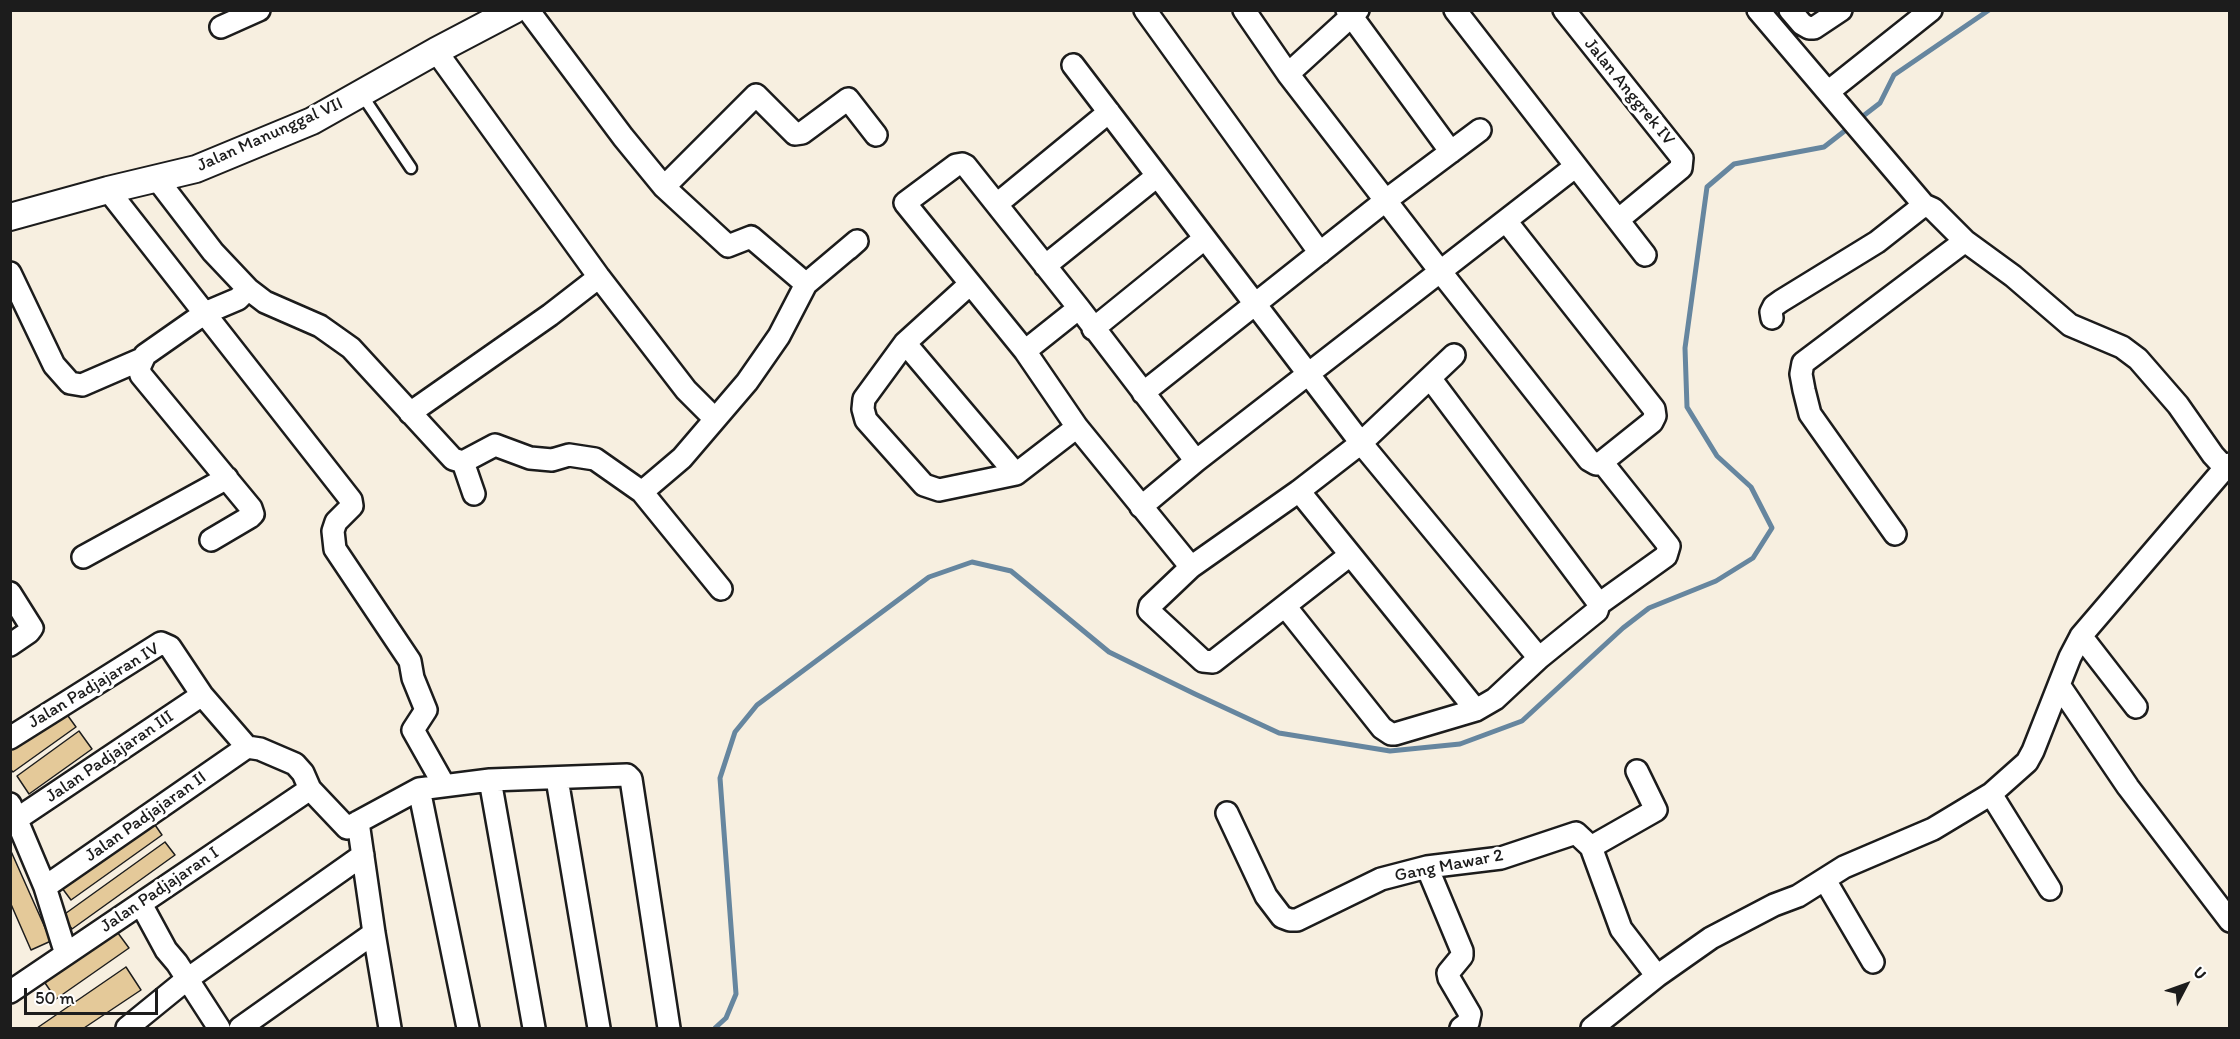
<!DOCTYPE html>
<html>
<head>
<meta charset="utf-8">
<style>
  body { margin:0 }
  #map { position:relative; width:2240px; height:1039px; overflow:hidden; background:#f7efe0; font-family:Itim,sans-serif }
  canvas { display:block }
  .frame { position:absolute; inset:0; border:12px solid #1c1c1c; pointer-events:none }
  .north { position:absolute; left:2156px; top:955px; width:60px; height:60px; -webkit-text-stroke:4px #fff; paint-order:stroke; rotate:49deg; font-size:16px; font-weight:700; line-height:24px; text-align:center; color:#1c1c1c }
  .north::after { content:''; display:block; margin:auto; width:21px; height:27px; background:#1c1c1c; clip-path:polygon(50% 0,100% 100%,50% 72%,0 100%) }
  .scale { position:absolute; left:24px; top:988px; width:134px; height:27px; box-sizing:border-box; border:3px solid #1c1c1c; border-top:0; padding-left:8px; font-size:18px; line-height:21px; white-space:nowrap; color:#1c1c1c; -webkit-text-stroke:4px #fff; paint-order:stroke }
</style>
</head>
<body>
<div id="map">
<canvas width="2240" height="1039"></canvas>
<div class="frame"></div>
<div class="north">U</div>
<div class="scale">50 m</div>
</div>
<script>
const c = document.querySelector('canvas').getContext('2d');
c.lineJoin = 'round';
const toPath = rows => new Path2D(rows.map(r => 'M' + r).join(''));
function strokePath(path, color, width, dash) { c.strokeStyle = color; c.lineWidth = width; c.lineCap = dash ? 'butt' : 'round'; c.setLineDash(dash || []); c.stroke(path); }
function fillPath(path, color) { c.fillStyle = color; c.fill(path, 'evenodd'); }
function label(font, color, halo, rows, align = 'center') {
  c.font = font + ' Itim,sans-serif'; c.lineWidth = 6; c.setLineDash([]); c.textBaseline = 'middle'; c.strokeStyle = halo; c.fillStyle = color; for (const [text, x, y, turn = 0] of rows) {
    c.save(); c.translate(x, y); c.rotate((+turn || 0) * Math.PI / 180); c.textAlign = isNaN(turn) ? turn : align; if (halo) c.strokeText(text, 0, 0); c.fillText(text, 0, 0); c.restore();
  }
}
strokePath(toPath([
  [1858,120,1880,103,1894,75,1989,10],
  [715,1028,726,1018,736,994,720,778,735,732,757,705,929,577,972,562,1011,571,1109,652,1195,694,1279,733,1390,751,1460,744,1522,721,1623,628,1649,608,1716,581,1753,558,1772,528,1751,487,1717,456,1687,407,1685,348,1707,187,1734,164,1824,147,1851,126]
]), '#66869f', 5);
const building = toPath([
  [63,709,76,727,13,772,10,769,10,747,63,709],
  [79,731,92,749,29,794,17,776,79,731],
  [153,822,162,835,71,900,62,888,153,822],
  [165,842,175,855,72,929,62,916,165,842],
  [10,849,51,941,31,950,10,902,10,849],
  [115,929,129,948,56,999,43,980,115,929],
  [126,967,141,990,84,1028,37,1028,126,967]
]);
fillPath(building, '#e4c999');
strokePath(building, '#1c1c1c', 1.5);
const service = toPath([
  [362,95,411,168]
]);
const minor = toPath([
  [528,10,623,137,664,187,728,246,751,237,806,284],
  [1145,10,1320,253],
  [1244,10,1288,74,1440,271,1589,460,1596,464,1602,462,1652,422,1655,416,1654,409,1506,221],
  [1347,10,1451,152],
  [1455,10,1645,255],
  [1564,10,1682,158,1681,168,1618,220],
  [1758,10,1924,205,1933,209,1965,241,2013,276,2070,325,2122,347,2138,359,2178,405,2213,455,2225,468,2230,464],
  [1790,10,1802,24,1809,28,1814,28,1841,10],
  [221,27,259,10],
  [436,51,599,277,686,390,715,419],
  [1073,65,1361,443,1539,658],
  [1288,74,1358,10],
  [1828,92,1931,10],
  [157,179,213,252,248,289,238,299,205,313,145,355,139,368,141,375,251,508,253,514,250,517,211,540],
  [664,187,756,95,795,134,802,133,848,99,876,135],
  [108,190,351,500,352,506,336,522,333,531,335,549,410,661,413,678,426,710,413,730,444,785],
  [997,204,1109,112],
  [1045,266,1157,176],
  [10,273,54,365,70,383,82,385,142,359],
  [970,284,905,343,864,399,863,409,866,420,924,485,939,490,1016,474,1077,427],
  [248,289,265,302,320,326,351,348,453,459,463,462,495,445,530,458,552,460,569,455,595,459,642,492,721,589],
  [1772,318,1771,312,1774,306,1781,301,1877,242,1924,205],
  [1093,329,1204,239],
  [905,343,1016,474],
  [1025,351,1079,308],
  [1143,393,1385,201,1480,130],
  [410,413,550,315,599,277],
  [463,462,474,494],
  [1299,491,1476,710],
  [642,492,682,458,747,382,779,336,806,284,857,241,848,249],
  [1141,507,1196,461,1576,166],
  [1895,534,1810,414,1804,390,1801,374,1803,363,1965,241],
  [1350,555,1213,662,1203,661,1149,611,1150,606,1191,567,1299,491,1361,443,1454,355],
  [83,557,227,478],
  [1191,567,1077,427,1025,351,905,203,956,165,962,164,966,166,1079,308,1196,461],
  [10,593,32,628,29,632,10,645],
  [1599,604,1666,556,1669,546,1602,462],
  [1285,606,1382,728,1391,734,1395,734,1476,710,1495,699,1539,658,1597,611,1599,604,1597,601,1430,378],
  [2081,636,2136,707],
  [2059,685,2128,787,2230,921],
  [10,738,161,643,170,647,202,695,247,747,260,749,295,764,303,773,310,789,347,828,419,789,490,780,627,775,631,779,669,1028],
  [557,779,599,1028],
  [490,780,534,1028],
  [419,789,468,1028],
  [1991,794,2050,889],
  [10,804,45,887,66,954],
  [1227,813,1266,896,1282,917,1290,920,1297,920,1381,879,1427,867,1501,858,1576,833,1591,847,1621,929,1657,976],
  [17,819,202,695],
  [358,822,374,933,390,1028],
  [1591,847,1656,810,1637,771],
  [1427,867,1462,951,1462,956,1448,973,1449,978,1470,1014,1468,1023,1461,1028],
  [1825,880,1873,962],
  [45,887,247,747],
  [141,904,166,950,177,963,219,1028],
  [10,992,310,789],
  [127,1028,186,980,363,855],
  [240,1028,374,933],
  [1592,1028,1657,976,1711,938,1774,905,1798,896,1844,867,1933,829,1991,794,2027,762,2033,751,2070,657,2081,636,2225,468]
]);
const tertiary = toPath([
  [10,217,108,190,196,169,312,121,436,51,514,10]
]);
strokePath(service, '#1c1c1c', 15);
strokePath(minor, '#1c1c1c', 26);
strokePath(tertiary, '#1c1c1c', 30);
strokePath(service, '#fff', 10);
strokePath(minor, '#fff', 21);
strokePath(tertiary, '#fff', 26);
label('18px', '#1c1c1c', '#fff', [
  ["Jalan Anggrek IV",1629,92,51],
  ["Jalan Manunggal VII",270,135,-24],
  ["Jalan Padjajaran IV",94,686,-31],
  ["Jalan Padjajaran III",110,757,-34],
  ["Jalan Padjajaran II",146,817,-35],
  ["Gang Mawar 2",1449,866,-11],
  ["Jalan Padjajaran I",160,890,-34]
]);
</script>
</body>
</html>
